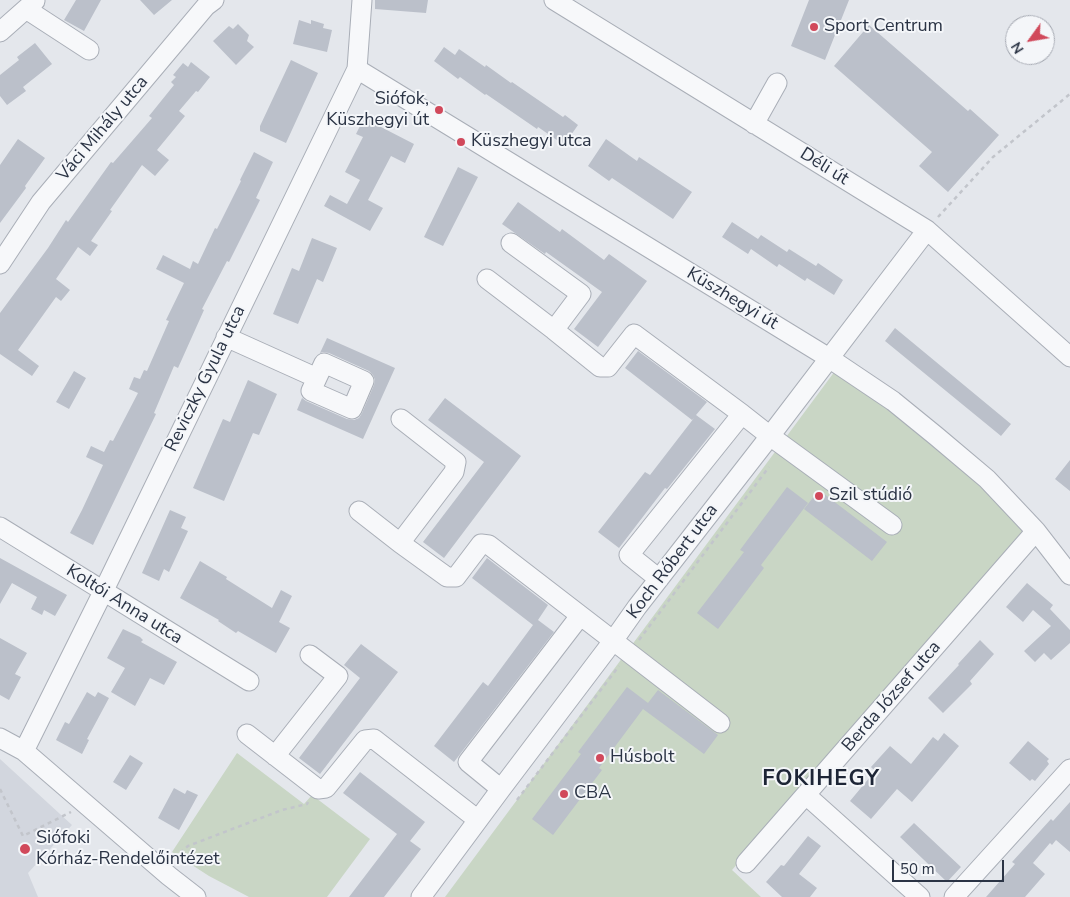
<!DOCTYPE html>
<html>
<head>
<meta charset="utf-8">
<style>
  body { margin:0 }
  #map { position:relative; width:1070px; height:897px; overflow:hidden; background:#e4e7ec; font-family:"Nunito Sans",sans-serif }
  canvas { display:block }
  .north { position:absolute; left:1005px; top:15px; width:50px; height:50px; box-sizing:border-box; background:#f4f6f9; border:1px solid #a4a8b1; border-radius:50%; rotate:238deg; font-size:14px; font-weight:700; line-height:20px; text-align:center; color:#2b3445 }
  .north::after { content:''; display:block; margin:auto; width:18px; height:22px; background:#d1495b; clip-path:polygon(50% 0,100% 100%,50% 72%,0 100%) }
  .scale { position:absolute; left:892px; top:860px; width:112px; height:22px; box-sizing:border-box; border:2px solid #2b3445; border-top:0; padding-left:6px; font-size:15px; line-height:18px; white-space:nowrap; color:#2b3445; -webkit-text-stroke:4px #f4f6f9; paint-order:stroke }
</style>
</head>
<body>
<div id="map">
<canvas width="1070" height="897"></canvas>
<div class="north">N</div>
<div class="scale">50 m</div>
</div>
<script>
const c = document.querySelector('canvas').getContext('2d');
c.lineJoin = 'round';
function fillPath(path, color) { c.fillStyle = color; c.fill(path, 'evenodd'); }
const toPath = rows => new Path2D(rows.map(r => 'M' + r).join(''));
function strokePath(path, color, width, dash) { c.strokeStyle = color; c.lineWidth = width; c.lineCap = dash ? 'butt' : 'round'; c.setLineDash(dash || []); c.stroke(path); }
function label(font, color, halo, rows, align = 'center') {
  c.font = font + ' "Nunito Sans",sans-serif'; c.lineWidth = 4; c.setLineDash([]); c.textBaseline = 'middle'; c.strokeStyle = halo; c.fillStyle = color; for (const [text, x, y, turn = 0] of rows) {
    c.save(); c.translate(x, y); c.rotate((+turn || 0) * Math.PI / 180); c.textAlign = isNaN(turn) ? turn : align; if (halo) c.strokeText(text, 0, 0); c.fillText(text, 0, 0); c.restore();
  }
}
fillPath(toPath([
  [0,759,72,825,28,873,38,897,0,897]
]), '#d2d6de');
fillPath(toPath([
  [835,371,863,390,927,439,983,488,1026,534,732,870,761,897,445,897],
  [237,753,304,804,312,795,370,839,327,897,249,897,209,876,172,852]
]), '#c9d6c5');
fillPath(toPath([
  [76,0,101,0,84,31,64,20],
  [140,0,172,0,154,15],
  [375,0,428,0,426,13,375,9],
  [809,0,849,0,825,60,791,46],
  [299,20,311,24,311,20,324,24,323,28,332,30,327,52,293,44],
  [238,24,249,35,247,41,254,47,236,65,213,41,229,26,233,29],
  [869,25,968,111,970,109,999,135,948,192,919,166,932,152,834,66],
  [35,43,52,64,23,87,26,91,7,105,0,96,0,75,19,60,17,57],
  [444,47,455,55,459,49,485,67,486,65,511,83,512,82,563,117,565,115,578,125,564,145,538,127,537,129,486,94,485,95,460,77,458,79,434,61],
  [291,60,318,73,286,143,260,131,260,126],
  [191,62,210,77,198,92,196,91,179,111,185,116,157,150,169,160,155,176,142,165,110,210,112,211,91,241,98,245,90,256,78,247,56,279,70,290,61,301,56,297,18,350,39,366,32,376,0,354,0,313,48,248,66,220,68,222,111,162,113,163,152,118,149,116,174,85,171,82,176,77,173,75,183,63,188,67],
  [365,116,382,124,381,127,414,144,405,163,391,156,368,200,383,208,370,231,324,206,330,195,347,204,360,180,345,172,363,137,356,134],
  [18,139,45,158,25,186,26,188,0,223,0,165],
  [606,139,637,161,639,157,692,192,673,219,612,178,609,181,588,166],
  [254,152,273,162,256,198,260,200,229,262,227,261,202,309,204,310,178,368,174,366,154,413,156,414,93,545,70,533,82,510,103,465,86,457,91,446,104,452,110,440,113,441,138,393,129,389,134,377,140,379,144,370,147,371,169,321,166,320,184,283,156,269,163,255,190,269,193,261,198,264,215,228,217,229,241,181,240,180],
  [458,167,478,177,443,246,424,237],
  [518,202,560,232,562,229,604,260,609,254,647,281,598,347,574,329,602,292,546,252,545,254,502,224],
  [732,222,758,239,761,235,787,252,789,249,816,266,818,263,843,280,834,295,807,278,805,281,779,264,777,267,751,249,748,254,722,237],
  [312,238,337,248,323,282,317,279,298,324,273,314,292,268,299,271],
  [895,328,1011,424,1001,436,885,341],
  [327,338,395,368,363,439,297,410,302,398,306,401,347,419,354,420,359,418,362,413,374,385,375,380,373,375,369,371,329,353,323,352,320,353],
  [638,351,707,402,696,415,715,429,667,489,665,488,619,548,598,532,645,472,650,475,694,418,692,420,625,368],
  [74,371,86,378,69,409,56,402],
  [248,380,277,394,259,435,253,433,224,501,193,488,223,419,230,422],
  [445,398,521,456,444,558,423,542,484,462,428,420],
  [1070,460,1070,491,1055,479],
  [787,487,808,503,761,565,764,568,718,629,697,613,744,552,740,550],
  [819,490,887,542,872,561,804,509],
  [170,510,186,517,181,528,188,531,169,572,164,569,159,581,142,573],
  [0,558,67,595,55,616,44,610,42,615,31,609,37,597,12,583,0,604],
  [487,558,548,605,538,620,554,632,454,762,434,746,483,682,488,686,533,625,472,578],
  [200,561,227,577,226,579,272,608,281,590,292,596,279,622,290,628,276,653,238,631,236,633,218,621,219,620,180,598],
  [1027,583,1053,605,1050,609,1070,630,1070,643,1051,660,1044,653,1035,662,1024,651,1051,626,1033,610,1023,622,1006,607],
  [123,629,140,637,143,640,141,642,177,662,164,685,150,678,135,706,111,692,125,668,107,658],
  [0,638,27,653,15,674,21,677,9,700,0,695],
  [980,640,994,654,970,681,972,684,943,713,928,698,959,665,958,664],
  [361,644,398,672,320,774,299,758,360,678,344,665],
  [627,687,648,703,658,690,718,735,704,754,643,709,599,768,602,770,553,835,532,819,581,754,578,752],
  [87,692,95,697,98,692,109,698,87,739,89,740,82,754,56,740,65,722,69,724],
  [944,733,959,746,912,802,897,789,871,819,850,801,875,771,871,767,890,746,911,764,933,737,938,741],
  [1028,741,1049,759,1047,761,1049,764,1035,781,1032,779,1030,781,1009,763],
  [130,755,143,763,126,790,113,782],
  [360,772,425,822,410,841,421,849,384,897,349,897,397,834,343,793],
  [174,788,185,794,187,790,198,795,179,830,158,818],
  [1070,802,1070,852,1056,840,1052,845,1050,843,1033,863,1045,874,1025,897,986,897,1015,864,1012,862,1051,819,1053,821],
  [914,823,961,867,947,882,900,837],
  [808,836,821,846,799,874,817,888,810,897,782,897,766,882,781,865,784,866]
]), '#bbc0ca');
const minor = toPath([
  [554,0,927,230,1070,357],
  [26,9,89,50],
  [0,32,35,1],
  [357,69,829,358,893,401,936,436,987,479,1036,531,1070,575],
  [754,124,777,83],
  [511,243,581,294,554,330,600,367,608,367,634,334,742,414,770,436,892,525],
  [0,264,41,202,206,6,214,0],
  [487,279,554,330],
  [226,337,317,378,311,391,352,409,364,381,324,363,317,378],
  [359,511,400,543,447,577,456,577,481,544,489,545,720,723],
  [0,527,249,681],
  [400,543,454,472,456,462,401,419],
  [659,579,629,555,742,414],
  [247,734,318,789,326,788,365,740,374,739,478,820],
  [0,738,24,751,169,876,196,897],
  [24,751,103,592,357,69,362,0],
  [275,756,338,676,310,655],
  [501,789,468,762,580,616],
  [806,795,920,897],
  [746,863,1036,531],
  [421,897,501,789,613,641,637,607,770,436,927,230],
  [954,897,1070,769]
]);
strokePath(minor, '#a9aeb7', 21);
strokePath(toPath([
  [938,217,993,157,1070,94],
  [639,640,769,467],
  [0,789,23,836,71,812],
  [517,800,619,666],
  [174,858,188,846,282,810,307,804,308,802]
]), '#c2c5cb', 2.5, [4, 4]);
strokePath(minor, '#f7f8fa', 19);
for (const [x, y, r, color] of [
  [814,27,5,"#d1495b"],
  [439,110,5,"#d1495b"],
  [461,142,5,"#d1495b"],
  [819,496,5,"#d1495b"],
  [600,758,5,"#d1495b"],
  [564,794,5,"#d1495b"],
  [25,849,6,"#d1495b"]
]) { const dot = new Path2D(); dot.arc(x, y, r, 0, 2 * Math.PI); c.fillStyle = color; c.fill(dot); strokePath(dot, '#f4f6f9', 2); }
label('18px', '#2b3445', '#f4f6f9', [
  ["Sport Centrum",824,27],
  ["Siófok,",429,100,"right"],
  ["Küszhegyi út",429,121,"right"],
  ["Küszhegyi utca",471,142],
  ["Szil stúdió",829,496],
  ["Húsbolt",610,758],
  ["CBA",574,794],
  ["Siófoki",36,839],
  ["Kórház-Rendelőintézet",36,860]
], 'left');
label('18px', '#2b3445', '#f4f6f9', [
  ["Váci Mihály utca",103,129,-50],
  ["Déli út",824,167,32],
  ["Küszhegyi út",732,299,31],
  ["Reviczky Gyula utca",206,379,-64],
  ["Koch Róbert utca",673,562,-53],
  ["Koltói Anna utca",124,605,32],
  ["Berda József utca",892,697,-49]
]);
c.letterSpacing = '1px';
label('bold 22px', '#1d2536', '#f4f6f9', [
  ["FOKIHEGY",821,780]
]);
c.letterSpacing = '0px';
</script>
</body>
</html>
